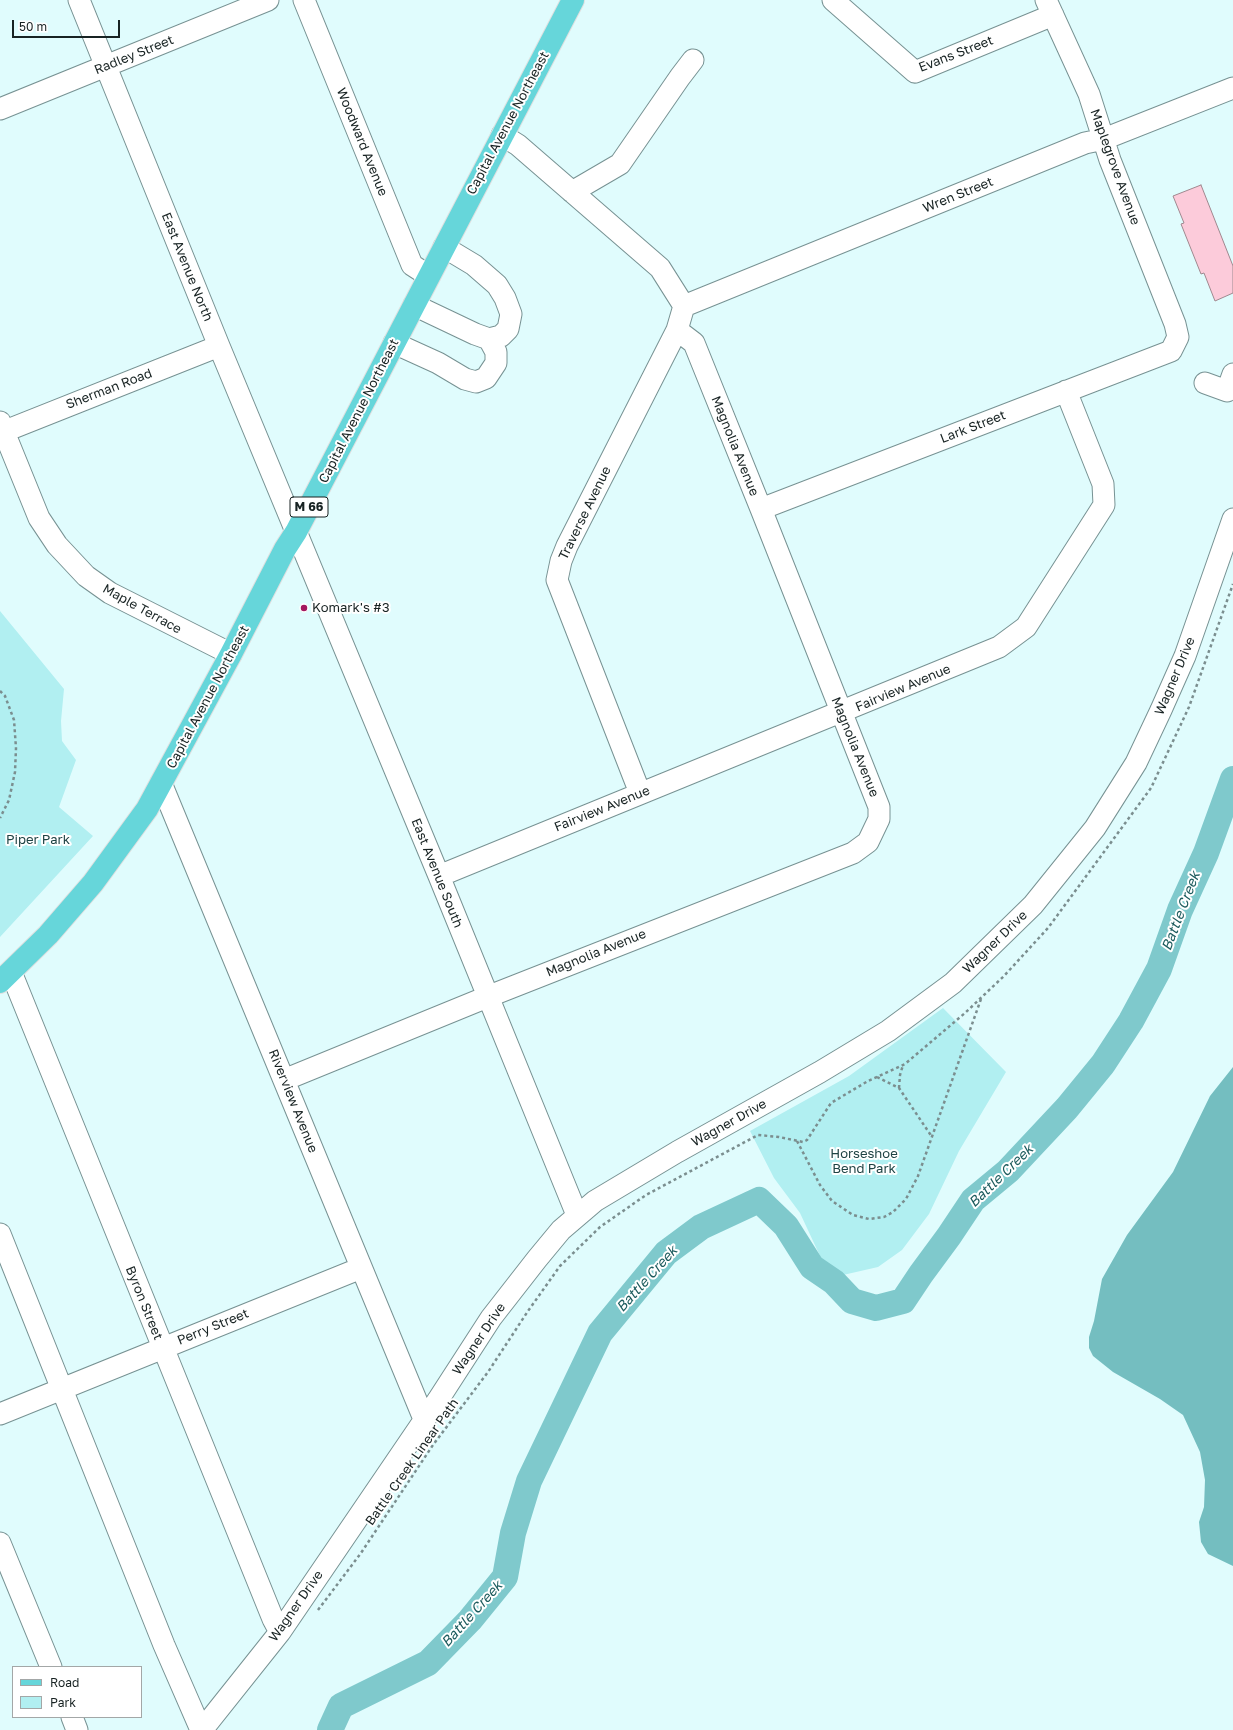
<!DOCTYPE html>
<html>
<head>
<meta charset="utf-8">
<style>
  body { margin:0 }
  #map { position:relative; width:1233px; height:1730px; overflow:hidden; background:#e0fcfd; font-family:"Golos Text",sans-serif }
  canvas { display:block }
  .legend { position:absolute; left:12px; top:1666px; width:130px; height:52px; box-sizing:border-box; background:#fff; border:1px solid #a3a7a7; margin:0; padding:5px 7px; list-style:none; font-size:12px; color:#182323 }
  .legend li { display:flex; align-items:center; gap:8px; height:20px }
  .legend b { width:20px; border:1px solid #a3a7a7 }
  .scale { position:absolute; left:12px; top:20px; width:108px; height:18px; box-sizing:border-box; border:2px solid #182323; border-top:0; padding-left:5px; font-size:12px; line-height:14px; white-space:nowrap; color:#182323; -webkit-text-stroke:3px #fff; paint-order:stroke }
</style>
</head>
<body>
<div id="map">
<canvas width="1233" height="1730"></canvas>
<ul class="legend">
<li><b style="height:5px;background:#66d6da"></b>Road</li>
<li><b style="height:11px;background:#b1eff1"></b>Park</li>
</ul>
<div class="scale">50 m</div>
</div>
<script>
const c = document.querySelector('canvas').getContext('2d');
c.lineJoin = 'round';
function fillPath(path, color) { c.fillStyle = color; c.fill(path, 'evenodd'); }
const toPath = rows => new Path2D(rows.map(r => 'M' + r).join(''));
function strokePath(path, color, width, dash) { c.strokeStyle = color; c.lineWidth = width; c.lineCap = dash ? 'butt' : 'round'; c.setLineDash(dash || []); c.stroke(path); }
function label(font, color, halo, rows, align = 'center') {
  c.font = font + ' "Golos Text",sans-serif'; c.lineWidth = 4; c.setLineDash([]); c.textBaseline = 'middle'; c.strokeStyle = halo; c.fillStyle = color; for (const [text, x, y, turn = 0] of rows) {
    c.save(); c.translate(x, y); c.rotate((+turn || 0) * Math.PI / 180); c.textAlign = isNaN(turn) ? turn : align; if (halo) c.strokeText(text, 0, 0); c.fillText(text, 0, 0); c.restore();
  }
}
fillPath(toPath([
  [0,611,64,689,61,721,62,741,76,760,59,807,93,836,0,937],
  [943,1008,1006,1072,959,1151,929,1214,902,1250,878,1267,843,1275,827,1271,800,1213,774,1178,750,1131,849,1076]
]), '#b1eff1');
fillPath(toPath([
  [1233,1067,1233,1566,1208,1554,1201,1542,1199,1522,1204,1507,1205,1480,1200,1452,1183,1415,1160,1399,1113,1372,1093,1356,1089,1348,1089,1337,1094,1321,1102,1279,1127,1235,1173,1172,1210,1096]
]), '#74bec0');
strokePath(toPath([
  [330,1730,341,1706,428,1663,470,1620,505,1577,513,1533,529,1481,600,1333,666,1253,701,1227,759,1200,786,1226,812,1267,834,1282,852,1301,876,1308,903,1301,921,1274,949,1236,973,1200,1008,1171,1067,1108,1103,1064,1131,1021,1159,969,1180,910,1206,853,1233,779]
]), '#7fc9cc', 26);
const building = toPath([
  [1201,185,1233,266,1233,293,1215,301,1204,273,1201,274,1181,224,1184,223,1173,196,1201,185]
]);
fillPath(building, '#fccbda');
strokePath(building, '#9f888f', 1);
const minor = toPath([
  [79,0,219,346,439,876,577,1215],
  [304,0,412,265,429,276],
  [833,0,915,72,1053,15],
  [0,109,268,0],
  [572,192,620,164,680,77,693,60],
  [414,305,475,334,489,339,501,336,508,329,511,314,505,298,497,285,474,265,444,247],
  [684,306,1085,143,1104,139,1233,88],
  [394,343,438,363,465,379,476,382,486,378,496,363,496,352,489,339],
  [1205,383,1227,391,1233,374],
  [0,422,39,518,57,545,86,576,110,593,231,654],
  [0,433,219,346],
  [761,509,1171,351,1178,337,1175,324,1110,160,1089,94,1046,0],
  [161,783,424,1419],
  [640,793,557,580,561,561,567,546,677,330],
  [439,876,999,647,1026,627,1104,505,1103,484,1066,391],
  [11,972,273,1619,280,1632],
  [284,1080,487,997,853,853,868,842,879,819,879,807,761,509,694,343,677,330,684,306,660,268,518,145,502,135],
  [0,1234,164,1645,201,1730],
  [0,1414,361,1268],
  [0,1543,51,1667],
  [72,1717,77,1730],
  [202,1730,280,1632,438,1400,491,1318,537,1259,561,1230,595,1201,677,1152,820,1072,888,1031,953,983,1033,905,1095,828,1136,763,1161,710,1185,656,1233,519]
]);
const major = toPath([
  [0,982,48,935,93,883,147,809,231,654,285,549,296,532,573,0]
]);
strokePath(minor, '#779293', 23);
strokePath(major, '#dfe0e0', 24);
strokePath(toPath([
  [0,691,5,696,14,720,16,748,15,772,9,800,0,818],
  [877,1077,899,1088,932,1137],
  [899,1088,900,1075,903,1065],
  [797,1141,820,1185,832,1201,853,1215,869,1219,884,1217,893,1212,906,1199,918,1176,981,999],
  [318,1610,361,1553,433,1445,488,1372,528,1311,560,1266,600,1227,646,1195,758,1135,779,1137,803,1142,807,1140,831,1103,868,1081,905,1064,965,1013,1004,976,1048,928,1151,788,1189,707,1233,584]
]), '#7b8e8f', 2.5, [3, 3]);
strokePath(minor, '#fff', 21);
strokePath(major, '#66d6da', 22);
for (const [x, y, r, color] of [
  [304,608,4,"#a3175e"]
]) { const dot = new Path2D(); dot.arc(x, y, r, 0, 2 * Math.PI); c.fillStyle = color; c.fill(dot); strokePath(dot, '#fff', 1.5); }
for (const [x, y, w] of [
  [309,507,38]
]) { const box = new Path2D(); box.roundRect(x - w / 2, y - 10, w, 20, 3); c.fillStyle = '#fff'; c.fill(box); strokePath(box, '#182323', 1); }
label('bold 12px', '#182323', null, [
  ["M 66",309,507]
]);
label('13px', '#182323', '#fff', [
  ["Evans Street",956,54,-21],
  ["Radley Street",134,55,-22],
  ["Capital Avenue Northeast",508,123,-62],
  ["Woodward Avenue",362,142,68],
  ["Maplegrove Avenue",1115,167,70],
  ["Wren Street",958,195,-22],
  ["East Avenue North",187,267,68],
  ["Sherman Road",109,389,-21],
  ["Capital Avenue Northeast",359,411,-63],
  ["Lark Street",973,427,-21],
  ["Magnolia Avenue",735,446,68],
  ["Traverse Avenue",585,513,-64],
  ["Maple Terrace",142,609,29],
  ["Wagner Drive",1175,676,-67],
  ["Fairview Avenue",903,688,-23],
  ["Capital Avenue Northeast",208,697,-62],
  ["Magnolia Avenue",855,747,68],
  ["Fairview Avenue",602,809,-22],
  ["East Avenue South",437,873,68],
  ["Wagner Drive",995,942,-44],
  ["Magnolia Avenue",596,953,-22],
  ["Riverview Avenue",293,1101,68],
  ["Wagner Drive",729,1123,-29],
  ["Byron Street",144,1303,68],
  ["Perry Street",213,1327,-22],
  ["Wagner Drive",479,1339,-56],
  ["Battle Creek Linear Path",412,1462,-55],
  ["Wagner Drive",296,1606,-55]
]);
label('13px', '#182323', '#fff', [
  ["Komark's #3",312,608]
], 'left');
label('13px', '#1f4344', '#fff', [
  ["Piper Park",38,840],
  ["Horseshoe",864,1154],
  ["Bend Park",864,1169]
]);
label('italic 14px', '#1c5b5d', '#fff', [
  ["Battle Creek",1181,911,-69],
  ["Battle Creek",1001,1176,-44],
  ["Battle Creek",647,1279,-48],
  ["Battle Creek",472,1614,-48]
]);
</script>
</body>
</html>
